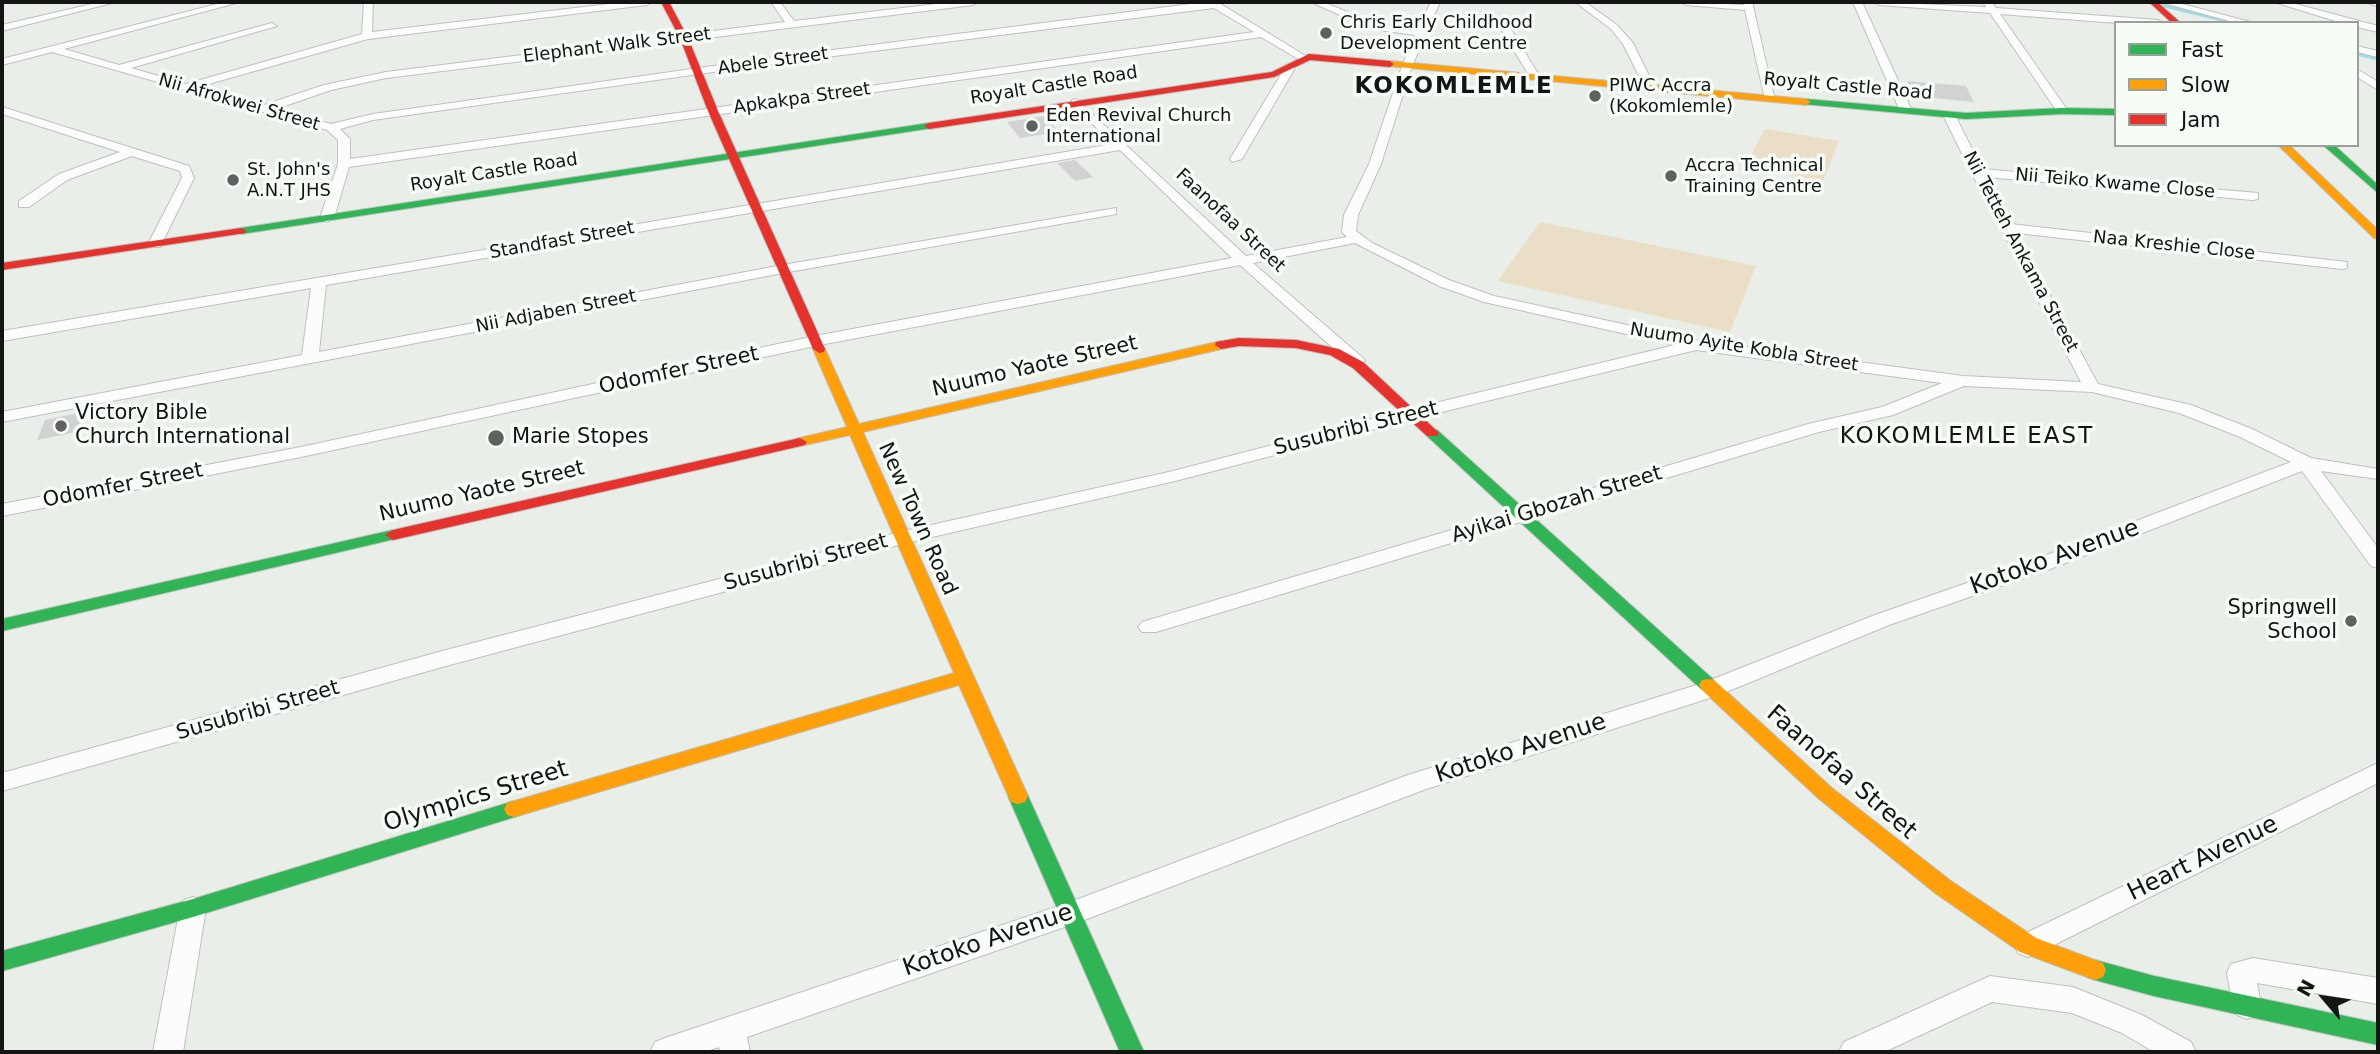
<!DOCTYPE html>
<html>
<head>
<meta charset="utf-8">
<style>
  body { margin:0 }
  #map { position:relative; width:2380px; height:1054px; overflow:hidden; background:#e9eee9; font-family:"DejaVu Sans",sans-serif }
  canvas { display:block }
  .frame { position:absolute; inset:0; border:4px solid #131513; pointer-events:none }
  .legend { position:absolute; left:2114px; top:21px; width:245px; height:126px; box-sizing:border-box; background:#f6fcf6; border:2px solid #9ba09b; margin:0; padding:9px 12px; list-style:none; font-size:21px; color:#131513 }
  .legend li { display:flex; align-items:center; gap:14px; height:35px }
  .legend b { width:35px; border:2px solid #9ba09b }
  .north { position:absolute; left:2289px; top:963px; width:70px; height:70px; -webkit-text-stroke:5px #f6fcf6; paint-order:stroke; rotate:299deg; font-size:19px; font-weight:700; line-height:28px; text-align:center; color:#131513 }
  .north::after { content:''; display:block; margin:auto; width:24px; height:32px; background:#131513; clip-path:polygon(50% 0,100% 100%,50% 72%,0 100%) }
</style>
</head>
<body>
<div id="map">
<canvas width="2380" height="1054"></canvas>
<div class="frame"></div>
<ul class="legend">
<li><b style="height:9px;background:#30b455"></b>Fast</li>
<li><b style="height:9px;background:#ff9f0a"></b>Slow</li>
<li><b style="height:9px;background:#e5322d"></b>Jam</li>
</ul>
<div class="north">N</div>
</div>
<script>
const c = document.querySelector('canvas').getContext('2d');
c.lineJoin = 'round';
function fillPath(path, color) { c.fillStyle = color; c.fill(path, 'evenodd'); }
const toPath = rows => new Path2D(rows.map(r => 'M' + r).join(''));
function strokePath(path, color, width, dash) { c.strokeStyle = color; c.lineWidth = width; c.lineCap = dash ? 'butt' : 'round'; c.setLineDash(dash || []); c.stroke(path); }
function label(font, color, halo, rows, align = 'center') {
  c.font = font + ' "DejaVu Sans",sans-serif'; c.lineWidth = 7; c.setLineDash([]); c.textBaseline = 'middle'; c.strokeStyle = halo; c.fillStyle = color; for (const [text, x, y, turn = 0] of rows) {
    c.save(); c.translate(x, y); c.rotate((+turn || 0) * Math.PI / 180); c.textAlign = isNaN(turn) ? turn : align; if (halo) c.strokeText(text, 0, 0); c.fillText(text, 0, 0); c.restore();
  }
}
fillPath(toPath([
  [1765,129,1839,141,1823,181,1745,166],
  [1540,222,1756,266,1730,332,1498,281]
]), '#eadec7');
strokePath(toPath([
  [2149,2,2235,23],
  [2357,54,2378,59]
]), '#a4dce6', 3.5);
fillPath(toPath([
  [1907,81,1966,86,1974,102,1913,96],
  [1045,116,1059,132,1020,138,1007,122],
  [1075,160,1093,177,1075,181,1057,163],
  [84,412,77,432,37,440,45,420]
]), '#d0d3cf');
const street = toPath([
  [100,2,116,2,2,31,2,25,100,2],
  [225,2,240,2,64,49,119,65,272,23,277,26,131,68,186,84,362,34,364,2,373,2,372,32,626,2,652,2,647,5,368,39,198,87,264,105,324,85,386,72,785,22,771,2,780,2,794,21,953,2,978,2,973,5,386,78,331,90,276,109,331,124,373,114,763,59,1206,2,1219,3,1309,58,1300,60,1261,37,349,167,334,218,327,222,320,218,338,164,338,140,327,130,52,52,2,65,2,59,225,2],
  [1214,8,1254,32,350,159,350,139,340,129,373,120,763,65,1214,8],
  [1311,2,1323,2,1376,24,1418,30,1431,2,1440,2,1412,66,1381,164,1358,215,1356,231,1372,243,1449,280,1494,296,1696,340,1963,376,2081,382,1971,172,1943,115,1945,113,1955,115,1982,169,2258,193,2258,199,2253,200,1986,177,2011,224,2347,262,2347,268,2342,269,2016,233,2098,384,2191,405,2252,429,2311,458,2378,469,2378,479,2321,471,2378,548,2378,568,2371,566,2302,471,2050,569,1889,625,1719,695,1426,789,1079,922,747,1037,750,1052,720,1052,719,1047,704,1052,650,1052,655,1042,665,1038,1065,904,1408,775,1703,683,1875,615,2036,559,2291,462,2240,437,2179,413,2092,392,1964,386,1893,415,1819,432,1156,632,1142,632,1138,627,1142,622,1808,424,1882,407,1942,383,1696,350,1413,419,1175,481,906,543,446,666,2,791,2,773,446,650,904,531,1173,471,1402,411,1675,345,1484,302,1439,286,1355,243,1253,263,1363,358,1365,361,1357,366,1351,364,1240,265,815,346,301,457,2,516,2,504,301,447,815,336,1232,258,1120,150,326,285,319,352,783,265,1116,208,1116,214,1111,215,783,273,2,422,2,412,302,355,311,288,2,341,2,331,1113,144,1072,104,1072,100,1076,99,1246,256,1347,237,1342,232,1344,215,1369,164,1402,66,1415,35,1371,29,1311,2],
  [1575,2,1585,2,1617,25,1633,43,1655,88,1654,90,1646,90,1623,44,1611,29,1575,2],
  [1682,2,1744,5,1744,2,1752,2,1775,101,1765,99,1745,10,1686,5,1682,2],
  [1853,2,1862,2,1912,111,1910,113,1900,111,1853,2],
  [1874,2,1986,7,1983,2,1991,2,1996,8,2158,20,2163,23,2117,23,2000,14,2068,111,2062,114,2058,113,1990,13,1879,5,1874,2],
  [2160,2,2175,2,2254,23,2237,23,2160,2],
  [2274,2,2288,2,2378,26,2378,32,2357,27,2357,23,2342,23,2274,2],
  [2368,2,2378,2,2378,6,2370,4,2368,2],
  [1496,16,1504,18,1540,77,1539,79,1530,77,1494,18,1496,16],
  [2357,46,2378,51,2378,57,2357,52,2357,46],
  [1286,66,1295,68,1242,159,1232,162,1230,159,1286,66],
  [2357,69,2378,82,2378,90,2357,77,2357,69],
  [2,107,189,166,194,178,160,247,150,247,148,244,182,178,180,171,132,156,67,180,29,207,19,207,19,201,59,174,120,152,2,114,2,107],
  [2378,763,2378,783,2038,953,2028,957,2018,953,2014,945,2018,937,2378,763],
  [193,897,202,900,206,908,183,1052,153,1052,180,908,184,900,193,897],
  [2253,958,2378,978,2378,1004,2257,983,2261,1006,2257,1015,2247,1019,2237,1015,2233,1006,2227,973,2231,964,2253,958],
  [1990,976,2073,987,2142,1015,2191,1042,2196,1052,2154,1052,2122,1033,2072,1013,1992,1002,1884,1052,1839,1052,1844,1042,1990,976]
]);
const fast = toPath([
  [1806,99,1966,113,2062,108,2116,109,2116,115,2062,114,1966,119,1803,104,1801,102,1806,99],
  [929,123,932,124,932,128,241,234,235,231,241,228,929,123],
  [2323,145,2334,145,2378,185,2378,193,2323,145],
  [1432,429,1437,430,1714,680,1717,685,1714,690,1702,690,1427,436,1425,433,1427,430,1432,429],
  [393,530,401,535,399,538,2,631,2,619,393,530],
  [1018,788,1025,790,1028,796,1144,1052,1120,1052,1008,796,1011,790,1018,788],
  [514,801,521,803,524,809,521,815,193,917,2,971,2,951,193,899,514,801],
  [2095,960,2154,976,2378,1023,2378,1045,2154,996,2095,980,2087,977,2084,970,2087,963,2095,960]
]);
const slow = toPath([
  [1390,61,1806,99,1811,102,1806,105,1387,66,1387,62,1390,61],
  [2278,145,2289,145,2378,230,2378,239,2374,238,2278,145],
  [1221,341,1227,345,1226,348,863,432,1028,796,1025,802,1018,804,1011,802,959,685,514,817,507,815,504,809,507,803,514,801,954,673,850,435,800,446,793,442,795,439,847,427,813,349,814,346,819,345,825,349,859,424,1221,341],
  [1708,679,1714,680,1832,788,1951,881,2036,938,2103,963,2106,970,2103,977,2095,980,2020,952,1935,893,1818,798,1702,690,1699,685,1702,680,1708,679]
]);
const jam = toPath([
  [661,2,669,2,688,38,718,111,825,349,824,352,819,353,813,349,708,111,680,38,661,2],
  [2149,2,2157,2,2181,23,2172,23,2149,2],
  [1309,54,1390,61,1394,64,1390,67,1310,60,1274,77,929,129,924,126,929,123,1272,72,1309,54],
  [241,228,247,231,245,233,2,270,2,263,241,228],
  [1239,338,1296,340,1339,349,1363,362,1439,433,1437,436,1427,436,1353,368,1330,355,1296,348,1239,346,1221,349,1215,345,1216,342,1239,338],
  [800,438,807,442,805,445,393,540,385,535,393,530,800,438]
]);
strokePath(street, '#bec1be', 2);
strokePath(fast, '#bec1be', 2);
strokePath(slow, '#bec1be', 2);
strokePath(jam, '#bec1be', 2);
fillPath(street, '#fcfcfc');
fillPath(fast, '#30b455');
fillPath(slow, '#ff9f0a');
fillPath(jam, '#e5322d');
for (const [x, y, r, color] of [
  [1326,33,7,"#5e615e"],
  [1595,96,7,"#5e615e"],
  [1032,126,7,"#5e615e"],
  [1671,176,7,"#5e615e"],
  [233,180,7,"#5e615e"],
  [61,426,7,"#5e615e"],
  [496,438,9,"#5e615e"],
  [2351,621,7,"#5e615e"]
]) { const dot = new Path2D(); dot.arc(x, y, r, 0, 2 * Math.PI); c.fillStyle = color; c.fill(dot); strokePath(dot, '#f6fcf6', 2.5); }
label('18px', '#131513', '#f6fcf6', [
  ["Chris Early Childhood",1340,23],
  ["Development Centre",1340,44],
  ["PIWC Accra",1609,86],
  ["(Kokomlemle)",1609,107],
  ["Eden Revival Church",1046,116],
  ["International",1046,137],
  ["Accra Technical",1685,166],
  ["Training Centre",1685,187],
  ["St. John's",247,170],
  ["A.N.T JHS",247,191]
], 'left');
label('18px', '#131513', '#f6fcf6', [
  ["Elephant Walk Street",617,46,-7],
  ["Abele Street",773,62,-8],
  ["Royalt Castle Road",1054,86,-9],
  ["Royalt Castle Road",1848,87,5],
  ["Apkakpa Street",802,99,-8],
  ["Nii Afrokwei Street",239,103,16],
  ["Royalt Castle Road",494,173,-9],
  ["Nii Teiko Kwame Close",2115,184,5],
  ["Faanofaa Street",1230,221,43],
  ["Standfast Street",562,241,-10],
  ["Naa Kreshie Close",2174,246,6],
  ["Nii Tetteh Ankama Street",2020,252,62],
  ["Nii Adjaben Street",556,312,-11],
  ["Nuumo Ayite Kobla Street",1744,348,9]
]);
label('21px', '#131513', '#f6fcf6', [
  ["Nuumo Yaote Street",1035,367,-13],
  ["Odomfer Street",679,371,-12],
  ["Susubribi Street",1356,429,-14],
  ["Odomfer Street",123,486,-11],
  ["Nuumo Yaote Street",482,492,-13],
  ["Ayikai Gbozah Street",1557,505,-17],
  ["New Town Road",917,519,66],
  ["Susubribi Street",806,563,-15],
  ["Susubribi Street",258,711,-16]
]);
label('21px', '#131513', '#f6fcf6', [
  ["Victory Bible",75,414],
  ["Church International",75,438],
  ["Marie Stopes",512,438],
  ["Springwell",2337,609,"right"],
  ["School",2337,633,"right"]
], 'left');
c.letterSpacing = '2px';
label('bold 23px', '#131513', '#f6fcf6', [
  ["KOKOMLEMLE",1454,87]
]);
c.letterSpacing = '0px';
c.letterSpacing = '2px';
label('23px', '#131513', '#f6fcf6', [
  ["KOKOMLEMLE EAST",1967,437]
]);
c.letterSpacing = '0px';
label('24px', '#131513', '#f6fcf6', [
  ["Kotoko Avenue",2055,558,-20],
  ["Kotoko Avenue",1521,749,-18],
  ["Faanofaa Street",1841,773,41],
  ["Olympics Street",476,797,-17],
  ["Heart Avenue",2203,859,-26],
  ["Kotoko Avenue",988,941,-19]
]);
</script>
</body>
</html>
